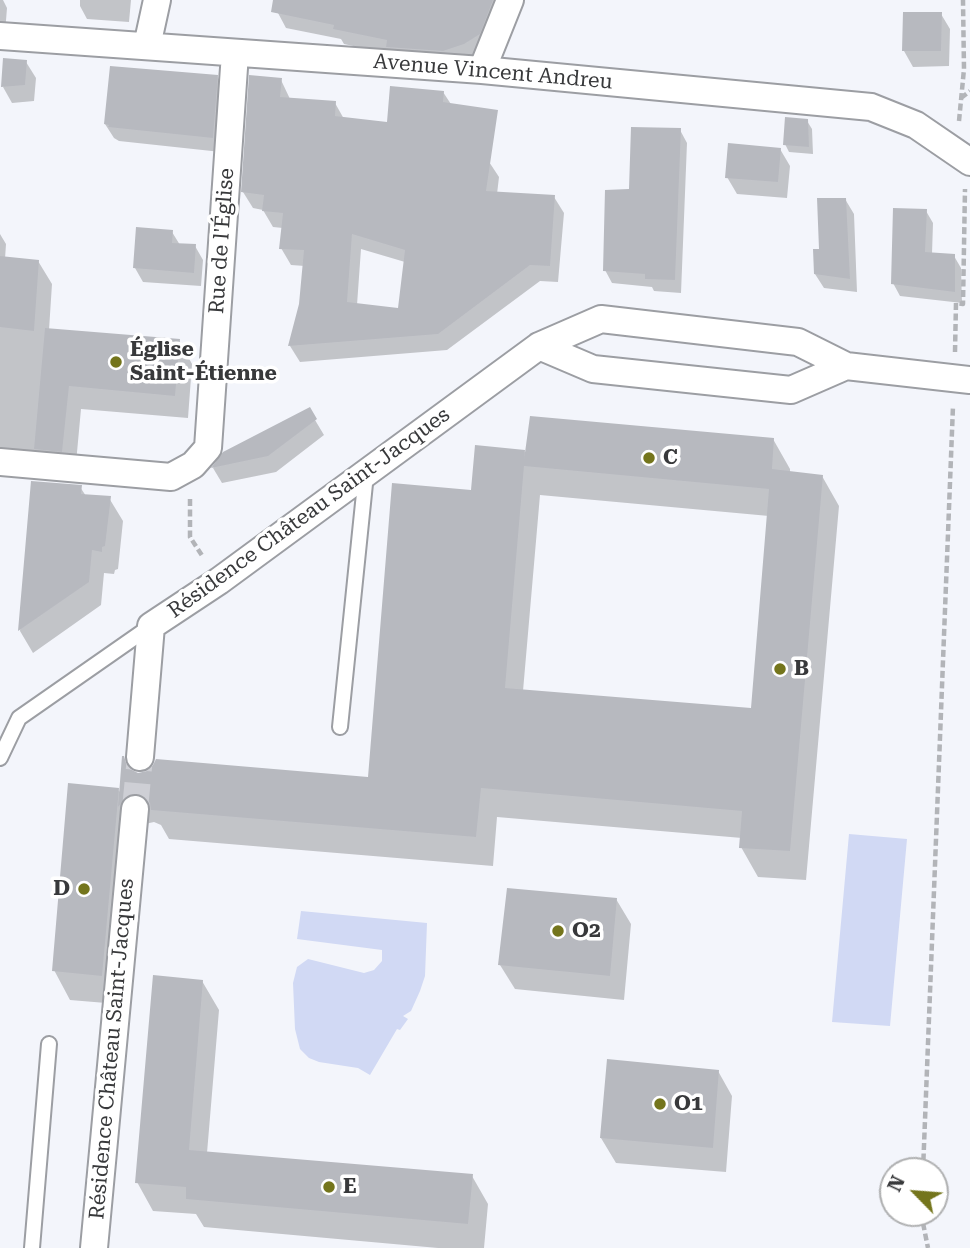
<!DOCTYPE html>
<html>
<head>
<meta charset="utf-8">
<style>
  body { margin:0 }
  #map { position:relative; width:970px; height:1248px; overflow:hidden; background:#f3f5fb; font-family:"Roboto Serif",serif }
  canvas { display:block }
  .north { position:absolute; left:879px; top:1157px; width:70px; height:70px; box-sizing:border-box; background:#fff; border:2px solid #afb0b1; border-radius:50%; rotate:295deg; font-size:19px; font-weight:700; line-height:28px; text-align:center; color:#38393b }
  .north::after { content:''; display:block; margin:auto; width:24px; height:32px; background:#74751c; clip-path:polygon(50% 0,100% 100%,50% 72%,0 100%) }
</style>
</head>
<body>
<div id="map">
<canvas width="970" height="1248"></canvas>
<div class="north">N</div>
</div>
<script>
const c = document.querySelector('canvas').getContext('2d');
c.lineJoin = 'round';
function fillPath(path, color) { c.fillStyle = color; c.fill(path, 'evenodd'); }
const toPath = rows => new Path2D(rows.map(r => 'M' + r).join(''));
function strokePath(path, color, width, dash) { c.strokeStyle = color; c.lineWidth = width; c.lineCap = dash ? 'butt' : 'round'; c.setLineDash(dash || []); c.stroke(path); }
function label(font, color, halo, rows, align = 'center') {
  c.font = font + ' "Roboto Serif",serif'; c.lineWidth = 7; c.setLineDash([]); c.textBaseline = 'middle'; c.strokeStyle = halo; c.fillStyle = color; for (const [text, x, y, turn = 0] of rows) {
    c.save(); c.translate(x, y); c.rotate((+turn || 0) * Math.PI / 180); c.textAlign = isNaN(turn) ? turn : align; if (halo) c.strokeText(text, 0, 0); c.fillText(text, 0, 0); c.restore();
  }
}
fillPath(toPath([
  [849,834,907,839,890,1026,832,1022],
  [301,911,427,923,425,976,420,991,411,1011,403,1016,408,1019,400,1030,397,1029,370,1075,358,1068,319,1062,309,1058,300,1049,295,1029,293,983,297,967,308,959,364,973,374,970,382,961,382,950,297,939]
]), '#d1d9f4');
fillPath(toPath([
  [0,0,3,0,7,8,5,33,0,32],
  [80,0,131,0,129,22,87,19,80,6],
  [280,0,498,0,473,59,391,54,344,44,341,39,286,28,278,13],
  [904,14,941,14,950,29,949,66,913,67,904,51],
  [26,62,36,78,34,101,12,103,3,87],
  [217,76,225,91,221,152,119,141,114,138,105,124],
  [281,80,290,99,335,103,344,119,389,124,443,92,499,177,497,194,554,197,564,213,558,282,540,281,447,350,300,362,290,346,301,304,305,266,291,265,281,248,283,228,273,227,263,210,253,208,243,192],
  [361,249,405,262,399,310,357,305],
  [807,121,812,129,813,154,789,152,785,144],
  [680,130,687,143,681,293,654,291,652,287,612,283,605,270,630,191],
  [780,149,790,166,787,198,737,194,727,177],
  [845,199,854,214,857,292,824,288,815,274,821,251],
  [926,211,933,223,932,254,954,256,961,268,962,303,900,296,893,283],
  [172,232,180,245,195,246,203,260,201,286,143,282,135,268],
  [0,234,6,244,5,259,38,261,52,284,49,330,179,340,192,364,188,418,81,409,75,474,12,470,0,448],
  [309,410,324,435,276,472,222,483,213,468,224,453],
  [773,439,790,469,790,473,822,476,839,506,806,880,758,877,741,847,742,838,497,817,493,866,169,839,161,825,154,822,145,824,118,1004,70,1000,54,970,118,790,121,793,123,758,131,772,138,774,369,778,472,492,524,451,527,456],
  [540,495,769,516,753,710,523,691],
  [33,482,80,487,86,496,109,498,123,521,118,569,115,570,114,574,104,573,101,605,33,653,20,631],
  [616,899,631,924,624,1000,515,989,500,965],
  [202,981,219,1010,207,1153,472,1176,488,1204,484,1248,438,1248,204,1227,196,1214,153,1211,137,1182],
  [718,1071,732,1096,726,1172,616,1163,601,1138]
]), '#0003');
fillPath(toPath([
  [273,0,493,0,480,34,464,44,443,51,386,47,387,40,333,29,334,25,271,12],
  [903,12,942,12,941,51,902,51],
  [3,58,27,60,25,85,1,87],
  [110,66,218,75,213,138,108,127,109,125,104,124],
  [249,75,282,78,280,97,336,101,335,116,387,122,390,86,444,91,443,102,498,110,486,191,555,195,550,266,530,265,438,334,288,346,299,304,304,250,279,249,283,213,262,211,264,195,241,192],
  [352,234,405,250,398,308,347,302],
  [785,117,808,119,809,147,783,145],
  [631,127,681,128,675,280,645,279,645,274,603,271,605,190,629,189],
  [728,143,781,148,778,182,725,178],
  [817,198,846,198,850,279,814,274,813,249,819,249],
  [893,208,927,209,925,252,955,254,955,292,891,284],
  [136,227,173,230,172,243,196,244,194,273,133,268],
  [0,256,39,260,34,331,0,327],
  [45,328,180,339,175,396,69,386,62,452,34,449],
  [310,407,317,419,268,456,211,468,223,452],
  [530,416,774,438,772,469,823,475,790,851,739,848,742,811,481,788,476,837,151,810,150,803,145,797,136,793,128,795,118,807,122,756,124,756,126,763,130,769,138,773,147,771,153,765,156,759,368,777,392,483,471,490,475,445,525,450,524,460],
  [524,466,769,489,751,708,505,688],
  [31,481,82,485,81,494,111,496,105,546,102,547,102,552,92,550,89,582,18,631],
  [68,783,119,788,102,976,52,971],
  [507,888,617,898,610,976,498,965],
  [153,975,203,980,189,1150,473,1174,468,1224,186,1199,186,1187,135,1183],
  [607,1059,719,1070,713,1148,600,1138]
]), '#b7b9bf');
strokePath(toPath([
  [135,809,140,757]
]), '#cecfd5', 26, [26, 13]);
const lane = toPath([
  [340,727,366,474],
  [0,758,19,718,151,626],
  [32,1248,49,1044]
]);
const street = toPath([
  [0,36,482,70,871,107,916,125,970,162],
  [147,46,157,0],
  [482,70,510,0],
  [539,346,593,369,791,390,846,366],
  [0,462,171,477,193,465,208,448,235,53],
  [140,757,151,626,219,581,539,346,601,319,798,342,846,366,970,380],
  [94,1248,135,809]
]);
strokePath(lane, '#9c9ea3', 18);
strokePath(street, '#9c9ea3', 30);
strokePath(toPath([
  [961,98,970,91],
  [959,121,964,69,963,0],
  [955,352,956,303,963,304,965,189],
  [190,499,190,537,203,557],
  [923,1171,953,406],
  [921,1213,928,1248]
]), '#b2b4b8', 4.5, [7, 3.5]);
strokePath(lane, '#fff', 14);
strokePath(street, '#fff', 26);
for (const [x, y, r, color] of [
  [116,362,7,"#74751c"],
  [649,458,7,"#74751c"],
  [780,669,7,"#74751c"],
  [84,889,7,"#74751c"],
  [558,931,7,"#74751c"],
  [660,1104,7,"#74751c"],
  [329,1187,7,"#74751c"]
]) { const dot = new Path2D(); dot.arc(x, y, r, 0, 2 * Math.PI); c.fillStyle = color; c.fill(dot); strokePath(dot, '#fff', 2.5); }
label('21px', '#38393b', '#fff', [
  ["Avenue Vincent Andreu",493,72,5],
  ["Rue de l'Église",222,241,-86],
  ["Résidence Château Saint-Jacques",309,513,-36],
  ["Résidence Château Saint-Jacques",112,1049,-85]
]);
label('bold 21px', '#38393b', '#fff', [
  ["Église",130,350],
  ["Saint-Étienne",130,374],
  ["C",663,458],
  ["B",794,669],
  ["D",70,889,"right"],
  ["O2",572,931],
  ["O1",674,1104],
  ["E",343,1187]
], 'left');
</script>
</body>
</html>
